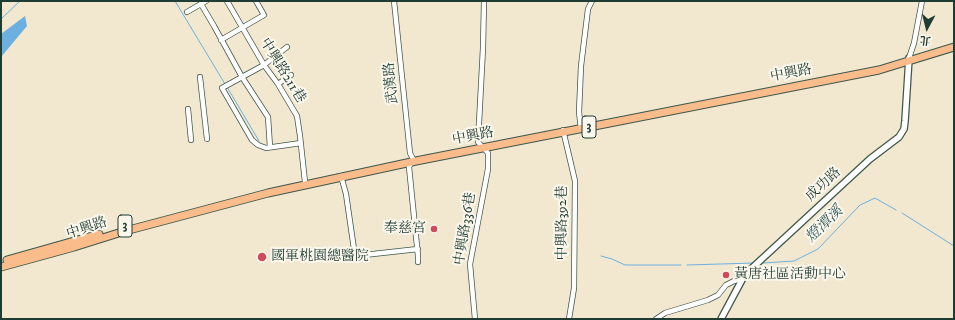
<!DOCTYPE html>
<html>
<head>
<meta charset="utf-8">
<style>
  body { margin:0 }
  #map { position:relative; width:955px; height:320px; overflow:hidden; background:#f2e8cf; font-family:"IM FELL DW Pica","Noto Serif TC",serif }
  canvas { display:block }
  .frame { position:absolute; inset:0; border:2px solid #1f3d34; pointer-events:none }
  .north { position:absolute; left:907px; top:8px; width:40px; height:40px; -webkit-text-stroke:3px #fbf7ec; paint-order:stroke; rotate:187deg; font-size:11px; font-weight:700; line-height:16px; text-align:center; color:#1f3d34 }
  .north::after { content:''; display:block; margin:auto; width:14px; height:18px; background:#1f3d34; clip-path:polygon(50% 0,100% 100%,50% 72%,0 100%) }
</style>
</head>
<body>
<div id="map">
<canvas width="955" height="320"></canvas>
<div class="frame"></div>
<div class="north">北</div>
</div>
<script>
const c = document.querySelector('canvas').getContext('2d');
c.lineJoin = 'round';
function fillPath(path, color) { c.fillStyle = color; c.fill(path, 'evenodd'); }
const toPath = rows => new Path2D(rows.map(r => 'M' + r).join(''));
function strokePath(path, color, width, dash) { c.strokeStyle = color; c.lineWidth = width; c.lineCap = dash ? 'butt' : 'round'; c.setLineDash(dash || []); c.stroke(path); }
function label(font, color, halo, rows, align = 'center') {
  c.font = font + ' "IM FELL DW Pica","Noto Serif TC",serif'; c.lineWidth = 4; c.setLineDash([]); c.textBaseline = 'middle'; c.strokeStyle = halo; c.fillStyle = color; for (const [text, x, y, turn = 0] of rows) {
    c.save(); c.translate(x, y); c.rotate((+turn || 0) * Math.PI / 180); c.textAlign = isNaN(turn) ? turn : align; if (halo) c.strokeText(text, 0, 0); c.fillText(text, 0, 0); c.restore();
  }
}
fillPath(toPath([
  [25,16,27,26,1,57,1,34]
]), '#6bb0e1');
strokePath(toPath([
  [175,1,225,84],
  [1,19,20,1],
  [227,87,259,141],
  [902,213,954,246],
  [601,256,612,259,625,265,681,265],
  [763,263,794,261,818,249,860,205,875,198,896,210],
  [687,265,754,263]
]), '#6bb0e1', 1);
const minor = toPath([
  [227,1,264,65,278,84,297,116,300,136,305,182],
  [394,1,410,153,413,159,409,167,418,256,418,262],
  [201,4,214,26,242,77,268,117,270,147],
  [187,12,206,1],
  [221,40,264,15,256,1],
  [287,47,264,65,222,88,252,140,258,145,266,148,301,143],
  [909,58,914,43,922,1],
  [200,77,207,139],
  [278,84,291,75],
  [188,109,191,140],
  [581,129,579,112,581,66,588,9,592,1],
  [563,130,575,181,574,288,569,319],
  [341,176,346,194,355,256,418,249],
  [475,319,470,264,488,169,488,153,478,142,483,48,484,1],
  [656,319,665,313,708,300,718,295,726,285,734,281,743,278]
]);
const tertiary = toPath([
  [721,319,743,278,751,269,870,159,899,137,904,129,905,121,909,58]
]);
const primary = toPath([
  [7,260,99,234],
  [1,267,74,247,125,231,268,193,416,161,879,70,954,47]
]);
strokePath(minor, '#3f574b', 6);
strokePath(tertiary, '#3f574b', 8);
strokePath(primary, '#3f574b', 9);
strokePath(minor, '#fff', 4.5);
strokePath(tertiary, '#fff', 5.5);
strokePath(primary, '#fabc8b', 7);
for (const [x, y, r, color] of [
  [434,229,4,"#d1495b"],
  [262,257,5,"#d1495b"],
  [726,275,4,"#d1495b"]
]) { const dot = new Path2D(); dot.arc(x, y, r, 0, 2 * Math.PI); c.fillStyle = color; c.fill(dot); strokePath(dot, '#fbf7ec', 1.5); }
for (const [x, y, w] of [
  [589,127,14],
  [125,226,14]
]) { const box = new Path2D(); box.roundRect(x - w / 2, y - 11, w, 22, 3); c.fillStyle = '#fbf7ec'; c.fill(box); strokePath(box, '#1f3d34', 1); }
label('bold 13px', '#1f3d34', null, [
  ["3",589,127],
  ["3",125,226]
]);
label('14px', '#1f3d34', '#fbf7ec', [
  ["中興路211巷",282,71,58],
  ["中興路",791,74,-11],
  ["武漢路",392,83,-96],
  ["中興路",473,137,-11],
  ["成功路",824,185,-43],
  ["中興路392巷",563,223,-90],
  ["中興路",87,229,-18],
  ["中興路336巷",466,229,-81]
]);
label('14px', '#1f3d34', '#fbf7ec', [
  ["奉慈宮",426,229,"right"],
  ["國軍桃園總醫院",271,257],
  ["黃唐社區活動中心",734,275]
], 'left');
label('italic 15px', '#325a5f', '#fbf7ec', [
  ["燈潭溪",825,225,-44]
]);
</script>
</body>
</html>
